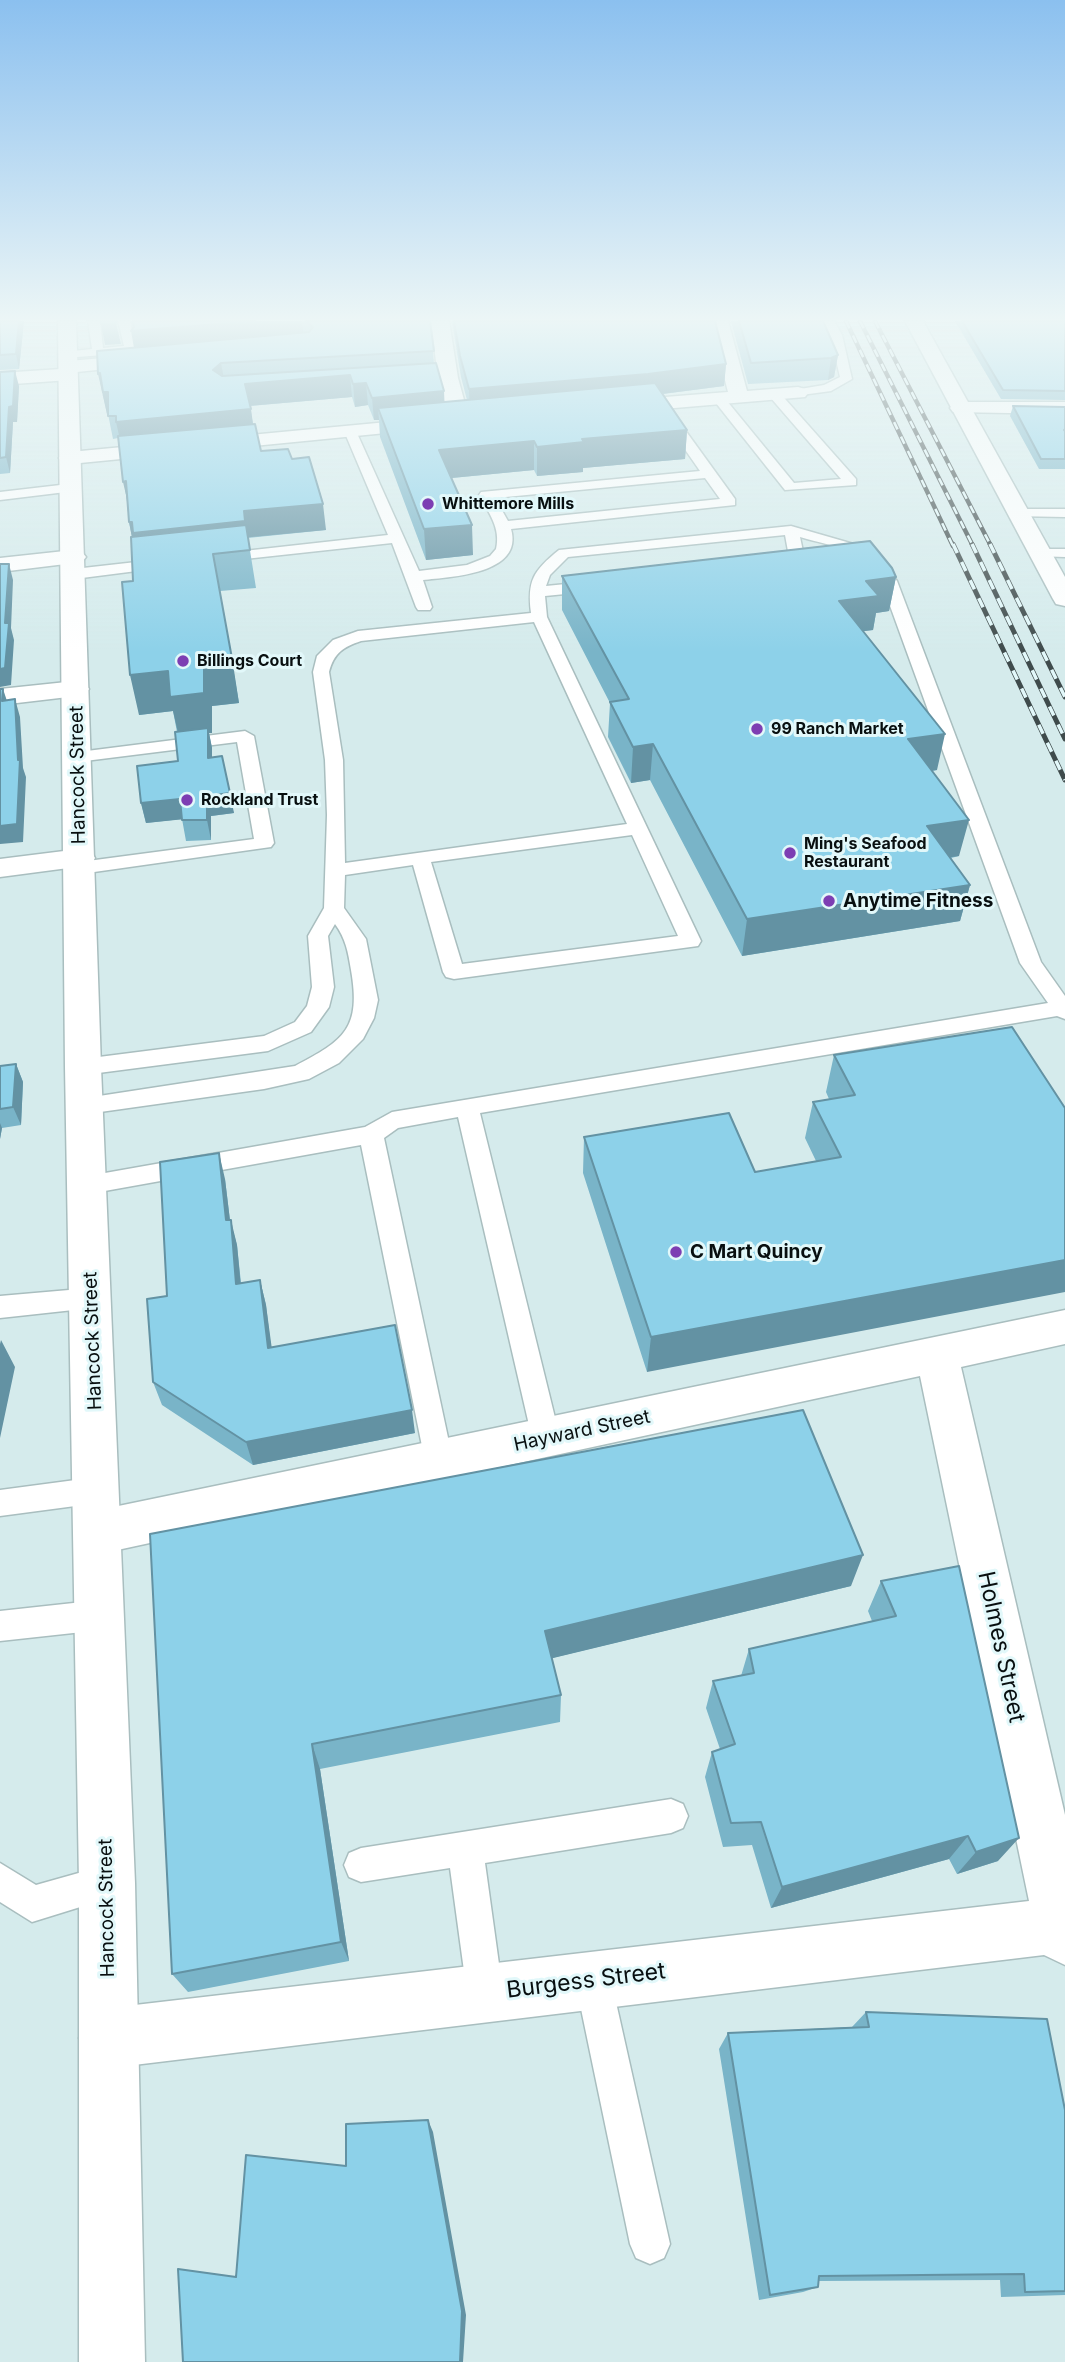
<!DOCTYPE html>
<style>
body{margin:0}
canvas{display:block;background:#d5ebec}
</style>
<canvas width="1065" height="2362"></canvas>
<script>
const c = document.querySelector('canvas').getContext('2d');
c.lineJoin = 'round';
function strokePath(path, color, width, dash) { c.strokeStyle = color; c.lineWidth = width; c.lineCap = dash ? 'butt' : 'round'; c.setLineDash(dash || []); c.stroke(path); }
function fill(path, color) { c.fillStyle = color; c.fill(path, 'evenodd'); }
function label(font, color, halo, rows, align = 'center') {
  c.font = font + ' Inter,sans-serif'; c.lineWidth = 6; c.setLineDash([]); c.textBaseline = 'middle'; c.strokeStyle = halo; c.fillStyle = color; for (const [text, x, y, turn = 0] of rows) {
    c.save(); c.translate(x, y); c.rotate((+turn || 0) * Math.PI / 180); c.textAlign = isNaN(turn) ? turn : align; if (halo) c.strokeText(text, 0, 0); c.fillText(text, 0, 0); c.restore();
  }
}
const lane = new Path2D(`
 M88,321H100L103,348L124,346L118,321H130L136,349L130,353L64,358V352L92,349Z
 M822,321H834L842,335L852,379L831,391L794,396V390L824,385L840,377L830,335Z
 M774,390L778,391L856,479V485L785,490L712,398L718,394L722,395L794,483L841,479L770,397L768,394Z
 M667,411L672,412L735,499V505L511,529C524,574 451,577 423,580L432,607L430,610H418L416,607L392,543L217,562L210,558L217,554L388,535L344,431L350,427L356,431L419,571L467,565L490,556L496,549C501,528 489,513 479,495L481,492L700,471L661,415ZM705,478L720,499L508,521L495,498Z
 M69,484L76,488L74,491L0,500V492Z
 M1018,509H1065V517L1013,516L1011,513Z
 M791,526L864,547L878,556L897,581L1041,962L1065,996V1019L1057,1016L480,1113L560,1438L556,1447L546,1450L536,1447L532,1438L458,1117L398,1128L384,1138L453,1461L449,1470L439,1474L429,1470L425,1461L361,1145L88,1194L79,1192L76,1185L79,1178L88,1176L365,1127L392,1112L1048,1003L1020,963L881,581C857,547 838,548 800,537L806,566L803,569L777,570L774,567L777,564L790,562L785,535L568,557L550,575L546,586L596,581L604,586L596,591L545,596L547,617L701,941L698,946L454,979L446,977L443,972L413,865L345,875L344,908L366,939L378,1000L374,1018L363,1039L339,1063L309,1079L264,1089L86,1114L78,1112L74,1106L78,1100L86,1098L295,1066C345,1040 361,1028 351,970C348,952 346,939 335,924L328,936L334,987L329,1007L311,1032L268,1051L83,1075L75,1073L72,1067L75,1061L83,1059L264,1036L295,1022L307,1006L312,987L308,936L324,908L327,815L325,760L313,672L317,656L333,640L358,631L531,613C527,581 533,571 559,550ZM534,622L627,824L345,863L343,760L329,672C334,653 343,647 361,641ZM632,835L678,936L462,964L431,862Z
 M1040,549H1065V557L1035,556L1033,553Z
 M163,559L171,564L168,567L74,579L66,574L74,569Z
 M245,731L254,736L274,843L271,847L80,874L73,872L70,868L73,864L80,862L254,839L237,742L77,762L68,757L71,753Z
 M92,1288L101,1291L105,1299L101,1307L0,1318V1296Z
 M98,1477L108,1481L113,1490L108,1499L98,1503L0,1516V1490Z
 M101,1600L112,1604L117,1615L112,1626L101,1630L0,1641V1611Z
 M671,1799L683,1804L688,1816L683,1828L671,1833L485,1863L503,1993L498,2006L485,2011L472,2006L467,1993L450,1868L361,1882L349,1877L344,1865L349,1853L361,1848Z
 M0,1863L36,1885L107,1865L119,1871L125,1883L119,1895L32,1922L0,1902Z
 M593,1962L606,1967L611,1980L670,2244L664,2258L650,2264L636,2258L630,2244L575,1980L580,1967Z`);
const street = new Path2D(`
 M431,321H449L458,378L470,422L467,426H453L450,422L438,378Z
 M710,321H728L747,391L798,387L805,389L808,393L805,397L615,413L608,411L605,407L608,403L615,401L728,392Z
 M148,354L157,360L155,364L77,372L76,378L69,380L0,385V373L61,369L62,363L69,361Z
 M960,402H1065V414L953,412L950,408L953,404Z
 M430,418L437,420L440,424L437,428L70,464L63,462L59,458L63,454L70,452Z
 M74,550L82,552L86,557L82,562L0,572V558Z
 M76,681L85,683L89,689L85,695L0,705V689Z
 M80,849L91,851L95,858L91,865L0,877V859Z
 M1065,1310V1344L961,1367L1065,1815V1965L1044,1955L109,2068L88,2059L79,2038L88,2017L109,2008L1029,1901L920,1376L99,1554L82,1547L76,1532L82,1517L99,1510Z`);
const secondary = new Path2D(`
 M905,321H923L1065,577V606L1056,604L1053,599Z`);
const primary = new Path2D(`
 M58,321H76L101,1067L135,1883L145,2362H79V1883L65,1067Z`);
strokePath(lane, '#a9bebf', 3);
strokePath(street, '#a9bebf', 3);
strokePath(secondary, '#a9bebf', 3);
strokePath(primary, '#a9bebf', 3);
fill(lane, '#fff');
fill(street, '#fff');
fill(secondary, '#fff');
fill(primary, '#fff');
const railFar1 = new Path2D(`
 M846,321L953,546
 M860,321L973,546
 M875,321L991,546`);
const rail = new Path2D(`
 M953,544L1065,780
 M972,544L1065,739
 M990,544L1065,697`);
strokePath(railFar1, '#3f4b4c', 4.5);
strokePath(rail, '#3f4b4c', 5);
strokePath(railFar1, '#e2f8fa', 2.5, [8]);
strokePath(rail, '#e2f8fa', 3.5, [10]);
fill(new Path2D(`
 M0,321H24L19,369L0,370Z
 M131,321H430L434,363L444,391V402L467,400L461,377L452,321H715L726,364L724,386L663,394L687,430L685,459L583,468V472L537,476L534,470L452,478L473,555L426,560L380,437L379,420H374L368,405L355,407L352,397L250,406L253,424L261,451L292,459L326,530L248,538L256,588L220,591L239,703L212,706V733H209L212,748V757L234,813L211,816V840L186,841L182,819L146,823L141,803L178,761L177,732L173,711L139,715L132,537L129,522L127,502L118,438L113,439L108,414H107L103,395L102,396L134,348L133,329Z
 M731,321H823L838,355L834,377L828,380L748,384Z
 M955,321H1065V400L1001,399Z
 M0,372L19,386L17,422H13L10,473L0,474Z
 M1013,406L1065,407V469H1039L1010,416Z
 M562,576L896,577L889,611L876,613L873,630L863,631L937,770L932,771L959,856L951,858L970,885L960,921L742,956L650,780L631,783L608,737L610,703L562,610Z
 M1012,1027L647,1372L583,1173L584,1137L755,1172L816,1161L805,1138L813,1102L829,1099L826,1092L834,1055Z
 M16,1064L23,1082L21,1125L2,1128L0,1139V1066Z
 M225,1179L230,1220L237,1245L241,1283L260,1280L266,1305L271,1348L415,1433L253,1465L162,1405L153,1382L167,1296Z
 M150,1534L851,1586L552,1658L561,1695L560,1722L320,1769L349,1961L188,1992L172,1974Z
 M881,1581L998,1861L957,1874L949,1859L771,1908L752,1845L723,1847L705,1777L712,1752L720,1749L706,1708L713,1681L741,1676L749,1649L872,1621L868,1611Z
 M866,2012L1065,2110V2295L1001,2297L1000,2280L818,2281V2287L803,2292L759,2300L719,2049L728,2033L852,2027Z`), '#79b4c8');
fill(new Path2D(`
 M19,321H24L19,369L16,354Z
 M255,321H302L304,338L135,353L131,331Z
 M116,323L121,344L105,345L101,324Z
 M838,355L834,377L828,380L831,358Z
 M221,363L225,384L213,370Z
 M726,364L724,386L646,396L470,411L469,389Z
 M15,371L19,386L17,422H13L10,473L6,457L9,407Z
 M100,373L108,392L113,414H107L98,374Z
 M350,375L352,397L248,406L245,384Z
 M366,383L368,405L355,407L353,384Z
 M444,391L445,414L378,408L379,420H374L372,398Z
 M251,409L254,432L121,444L116,422Z
 M687,430L685,459L583,468V472L537,476V447L582,439Z
 M534,441V470L441,479L439,450Z
 M126,481L129,508L123,482Z
 M323,504L326,530L134,548L129,522Z
 M472,525L473,555L426,560L424,529Z
 M9,564L13,580L11,628L14,640L11,685L0,687V669L5,623Z
 M896,577L889,611L876,613L873,630L833,635L839,601L866,581Z
 M233,664L239,703L212,706V733H209L212,748V778L179,737L173,711L139,715L130,675Z
 M3,689L9,707L2,701Z
 M15,699L20,717L23,768L26,777L23,842L0,844V826L18,760Z
 M945,734L937,770L900,775L908,739Z
 M653,744L650,780L631,783L633,747Z
 M230,793L234,813L211,816V840L207,820V796Z
 M180,799L185,819L146,823L141,803Z
 M969,820L959,856L918,862L927,826Z
 M970,885L960,921L742,956L747,919Z
 M16,1064L23,1082L21,1125L13,1107Z
 M0,1123L2,1128L0,1139Z
 M219,1153L225,1179L233,1246L226,1220Z
 M231,1220L237,1245L243,1309L236,1284Z
 M1065,1260V1292L647,1372L651,1337Z
 M260,1280L266,1305L275,1372L268,1348Z
 M1,1340L15,1367L0,1438V1344Z
 M412,1410L415,1433L253,1465L246,1442Z
 M863,1555L851,1586L545,1660V1631Z
 M312,1744L320,1769L349,1961L341,1942Z
 M968,1836L949,1859L771,1908L782,1887Z
 M1019,1838L998,1861L957,1874L976,1852Z
 M428,2120L433,2132L466,2315L463,2362H460Z`), '#6392a3');
const building = new Path2D(`
 M0,321H19L16,354L0,355Z
 M101,321H116V323L101,324Z
 M133,321H255L131,331L134,327Z
 M306,321H430L434,351L221,363L213,370L222,376L436,363L444,391L372,398L366,383L353,384L350,375L245,384L251,409L116,422V416H108V392H103L100,373L98,374L97,351L309,332L313,327Z
 M454,321H715L726,364L648,374L469,389L460,356Z
 M739,321H823L838,355L831,358L751,363Z
 M962,321H1065V391L1003,390Z
 M15,371L13,406L9,407L6,457L0,458V372Z
 M655,383L687,430L582,439L584,442L537,447L534,441L439,450L472,525L424,529L378,408Z
 M1013,406L1065,407V429L1064,430L1065,431V459H1041Z
 M255,424L261,451L288,449L292,459L309,457L323,504L244,511L245,521L133,533L132,522H129L126,481L123,482L118,436Z
 M246,525L250,550L213,554L233,664L204,667V693L170,697L168,671L130,675L122,582L133,581L131,537Z
 M870,541L892,568L896,577L866,581L879,596L839,601L945,734L908,739L969,820L927,826L970,885L747,919L653,744L633,747L610,702L629,699L562,576Z
 M0,564H9L5,623H9L5,668L0,669Z
 M0,689H3L2,701L15,699L18,760L20,759L17,824L0,826Z
 M208,728V758L222,756L230,793L207,796V820H182L180,799L141,803L137,766L178,761L175,732Z
 M1012,1027L1065,1108V1260L651,1337L584,1137L729,1113L755,1172L841,1157L813,1102L855,1095L834,1055Z
 M16,1064L13,1107L0,1109V1066Z
 M219,1153L226,1220H231L236,1284L260,1280L268,1348L395,1325L412,1410L246,1442L153,1382L147,1299L167,1296L160,1162Z
 M803,1410L863,1555L545,1631L561,1695L312,1744L341,1942L172,1974L150,1534Z
 M959,1566L1019,1838L976,1852L968,1836L782,1887L761,1822L731,1823L712,1752L735,1744L713,1681L754,1673L749,1649L896,1616L881,1581Z
 M866,2012L1047,2019L1065,2110V2291L1025,2292L1024,2274L819,2276L818,2287L770,2295L728,2033L869,2027Z
 M428,2120L462,2311L460,2362H183L178,2269L236,2277L246,2155L346,2166V2124Z`);
fill(building, '#8dd1e9');
strokePath(building, '#6392a3', 2);
const sky = c.createLinearGradient(0, 0, 0, 652);
sky.addColorStop(0, '#8bc0ef');
sky.addColorStop(0.49, '#ecf6f6');
sky.addColorStop(1, '#ecf6f600');
c.fillStyle = sky;
c.fillRect(0, 0, 1065, 652);
for (const [x, y, r, color] of [
 [428,504,7,"#7d3eb3"],
 [183,661,7,"#7d3eb3"],
 [757,729,7,"#7d3eb3"],
 [187,800,7,"#7d3eb3"],
 [790,853,7,"#7d3eb3"],
 [829,901,7,"#7d3eb3"],
 [676,1252,7,"#7d3eb3"]
]) { const dot = new Path2D(); dot.arc(x, y, r, 0, 2 * Math.PI); c.fillStyle = color; c.fill(dot); strokePath(dot, '#e2f8fa', 2.5); }
label('bold 16px', '#080f10', '#e2f8fa', [
 ["Whittemore Mills",442,504],
 ["Billings Court",197,661],
 ["99 Ranch Market",771,729],
 ["Rockland Trust",201,800],
 ["Ming's Seafood",804,844],
 ["Restaurant",804,862]
], 'left');
label('19px', '#080f10', '#e2f8fa', [
 ["Hancock Street",78,775,-91],
 ["Hancock Street",93,1341,-92],
 ["Hayward Street",582,1431,-12],
 ["Hancock Street",107,1908,-91]
]);
label('bold 19px', '#080f10', '#e2f8fa', [
 ["Anytime Fitness",843,901],
 ["C Mart Quincy",690,1252]
], 'left');
label('23px', '#080f10', '#e2f8fa', [
 ["Holmes Street",1001,1647,78],
 ["Burgess Street",586,1981,-7]
]);
</script>
